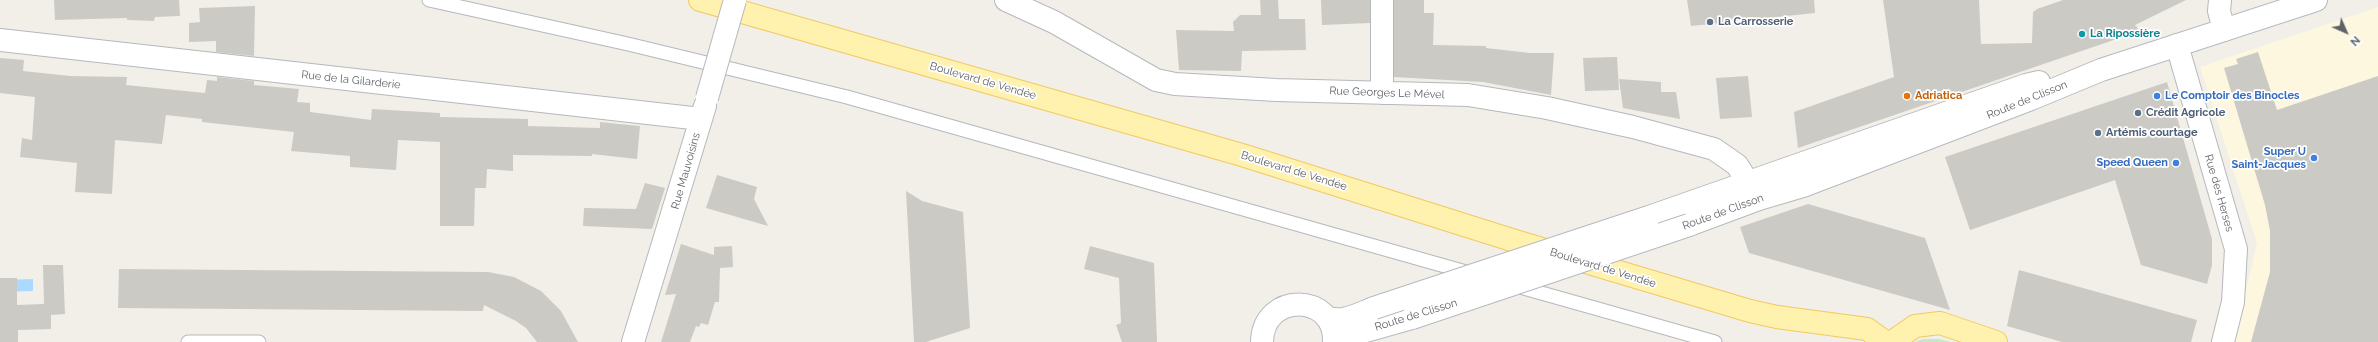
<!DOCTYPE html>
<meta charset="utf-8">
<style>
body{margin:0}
#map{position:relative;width:2378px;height:342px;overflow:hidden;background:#f1efe8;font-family:Raleway,sans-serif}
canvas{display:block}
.north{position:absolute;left:2326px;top:12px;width:40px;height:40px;-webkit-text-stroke:3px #fff;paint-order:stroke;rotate:135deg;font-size:11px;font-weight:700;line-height:16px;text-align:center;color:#5f6368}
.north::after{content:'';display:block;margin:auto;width:14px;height:18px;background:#5f6368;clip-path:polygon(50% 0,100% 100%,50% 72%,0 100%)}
</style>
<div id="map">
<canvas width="2378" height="342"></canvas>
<div class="north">N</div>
</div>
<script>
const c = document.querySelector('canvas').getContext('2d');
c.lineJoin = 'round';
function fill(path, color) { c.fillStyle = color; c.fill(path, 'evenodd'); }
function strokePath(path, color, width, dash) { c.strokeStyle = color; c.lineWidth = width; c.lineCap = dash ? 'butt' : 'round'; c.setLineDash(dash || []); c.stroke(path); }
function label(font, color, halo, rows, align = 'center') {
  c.font = font + ' Raleway,sans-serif'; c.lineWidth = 3.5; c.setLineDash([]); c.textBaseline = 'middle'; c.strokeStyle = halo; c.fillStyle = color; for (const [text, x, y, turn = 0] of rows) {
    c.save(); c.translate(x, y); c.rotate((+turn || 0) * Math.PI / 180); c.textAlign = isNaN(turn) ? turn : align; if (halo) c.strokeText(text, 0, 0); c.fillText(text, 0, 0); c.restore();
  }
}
fill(new Path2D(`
 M2378,7V342H2234L2257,243L2200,67Z`), '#fef7e0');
fill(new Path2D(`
 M1923,339H1939L1951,342H1915Z`), '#c5e8c5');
fill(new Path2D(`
 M33,279V291L0,292V280Z`), '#aadaff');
fill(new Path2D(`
 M54,0H179L180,16L155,17L154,21L127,20V18L55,20Z
 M1260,0H1278L1279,19H1305L1306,50L1242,51L1241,71L1179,70L1176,30L1234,31L1233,22L1240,15H1261Z
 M1321,0H1370V23L1322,25Z
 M1394,0H1424V13H1434L1433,45L1486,46V48L1530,53H1554L1551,95L1483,82L1394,77Z
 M1687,0H1814L1815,13L1691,26Z
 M1883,0H1979L1981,44L2032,43L2033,12L2037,9L2063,0H2186L2135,25L2140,31L1798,148L1794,112L1894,77Z
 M255,6L254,56L216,52V41L189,42V23L200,22L199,8Z
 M2258,52L2277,110L2378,76V342H2251L2270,272V231L2265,205L2224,68L2238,64L2236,59Z
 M1617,57L1619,90L1585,91L1583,58Z
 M0,58L24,60L23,71L70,76L127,77L126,85L205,93L207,80L217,81V77L254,81V85L299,89L297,102L310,103V112L371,120L372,109L440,113V117L528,119V126L600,128V122L629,125L640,126L637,159L592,154V156L513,155V171L487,169L486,188H475L474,226H440V142L398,140L396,170L350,167V156L291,151L294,132L202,122V119L166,115L162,144L115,140L112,194L75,192L77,163L20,157L22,138L32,140L35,97L0,93Z
 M1748,76L1752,117L1720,119L1716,78Z
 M1619,79L1661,82V92H1676L1680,119L1623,108Z
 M2167,82L2212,239V265L2207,284L2141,265L2115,180L1970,230L1945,157Z
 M717,175L757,187L754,199L768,226L706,208Z
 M645,183L665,188L652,229L583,226L584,208L636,209Z
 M906,191L922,201L963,212L970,328L926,342H914Z
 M1808,204L1925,238L1950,310L1749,253L1740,227Z
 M681,244L714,255V247L732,246L733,267L720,268L719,302H715L708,325L701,323L699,327L696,326L690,342H661L676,294L665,295Z
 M1090,246L1154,263L1157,342H1122L1116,325L1121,323L1119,278L1084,269Z
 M43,265H63L65,314L51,315V329L18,330V342H0V278H17V305L44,304Z
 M119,269L488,272L514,277L541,291L561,311L578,342H537L526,328L516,321L484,305L483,311L118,308Z
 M2019,270L2197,320L2191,342H2062L2007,326Z`), '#cccac5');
const service = new Path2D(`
 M429,0L628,44L847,97L1473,274
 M1513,285L1715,342
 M188,342H259`);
const minor = new Path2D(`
 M1006,0L1054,22L1156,80L1175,84L1276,90L1468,95L1547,108L1633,127L1714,149L1737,165L1758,198
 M1382,0V93
 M2220,0L2219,11L2224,30
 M0,40L701,119
 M2177,45L2236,249L2233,302L2223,342
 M633,342L705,106`);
const secondary = new Path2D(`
 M1649,217L2026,85L2039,82
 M1689,225L1759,199L1803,186L2031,99L2101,70L2316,0
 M1326,317C1342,324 1358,314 1374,308
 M1262,342C1263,291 1336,293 1334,342
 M1340,342L1355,334L1412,318`);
const primary = new Path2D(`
 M700,0L1242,155L1515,241L1750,311L1777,317L1867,329L1885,342
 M1892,342L1915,326L1940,323L1996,342`);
strokePath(service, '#b5b8bc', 15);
strokePath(minor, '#b5b8bc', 24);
strokePath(secondary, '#b6babf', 24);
strokePath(primary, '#f2c960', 24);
strokePath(service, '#fff', 13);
strokePath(minor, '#fff', 22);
strokePath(secondary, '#fff', 22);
strokePath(primary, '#fff2af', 22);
const minorBridge = new Path2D(`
 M707,98L735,0`);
const secondaryBridge = new Path2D(`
 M1374,308L1649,217
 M1412,318L1689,225`);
strokePath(minorBridge, '#b5b8bc', 24, []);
strokePath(secondaryBridge, '#b6babf', 24, []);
strokePath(minorBridge, '#fff', 22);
strokePath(secondaryBridge, '#fff', 22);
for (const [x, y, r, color] of [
 [1710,22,4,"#5c6f8a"],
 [2082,34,4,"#0f9aa8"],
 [1907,96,4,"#e8710a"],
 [2157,96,4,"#3f7fe0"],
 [2138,113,4,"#5c6f8a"],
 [2098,133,4,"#5c6f8a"],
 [2314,158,4,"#3f7fe0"],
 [2176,163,4,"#3f7fe0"]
]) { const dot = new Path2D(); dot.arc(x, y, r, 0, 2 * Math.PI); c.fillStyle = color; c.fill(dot); strokePath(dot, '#fff', 1.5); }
label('bold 11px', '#4e5e75', '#fff', [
 ["La Carrosserie",1718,22],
 ["Crédit Agricole",2146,113],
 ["Artémis courtage",2106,133]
], 'left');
label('bold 11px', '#0d838f', '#fff', [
 ["La Ripossière",2090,34]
], 'left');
label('11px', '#5f6368', '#fff', [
 ["Rue de la Gilarderie",351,80,6],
 ["Boulevard de Vendée",983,81,16],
 ["Rue Georges Le Mével",1387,93,2],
 ["Route de Clisson",2027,100,-22],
 ["Rue Mauvoisins",686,171,-74],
 ["Boulevard de Vendée",1294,171,17],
 ["Rue des Herses",2219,193,74],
 ["Route de Clisson",1723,212,-20],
 ["Boulevard de Vendée",1603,268,17],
 ["Route de Clisson",1416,315,-17]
]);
label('bold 11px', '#c56008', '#fff', [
 ["Adriatica",1915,96]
], 'left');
label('bold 11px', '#366cbe', '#fff', [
 ["Le Comptoir des Binocles",2165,96,"left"],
 ["Super U",2306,152],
 ["Saint-Jacques",2306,165],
 ["Speed Queen",2168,163]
], 'right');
</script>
